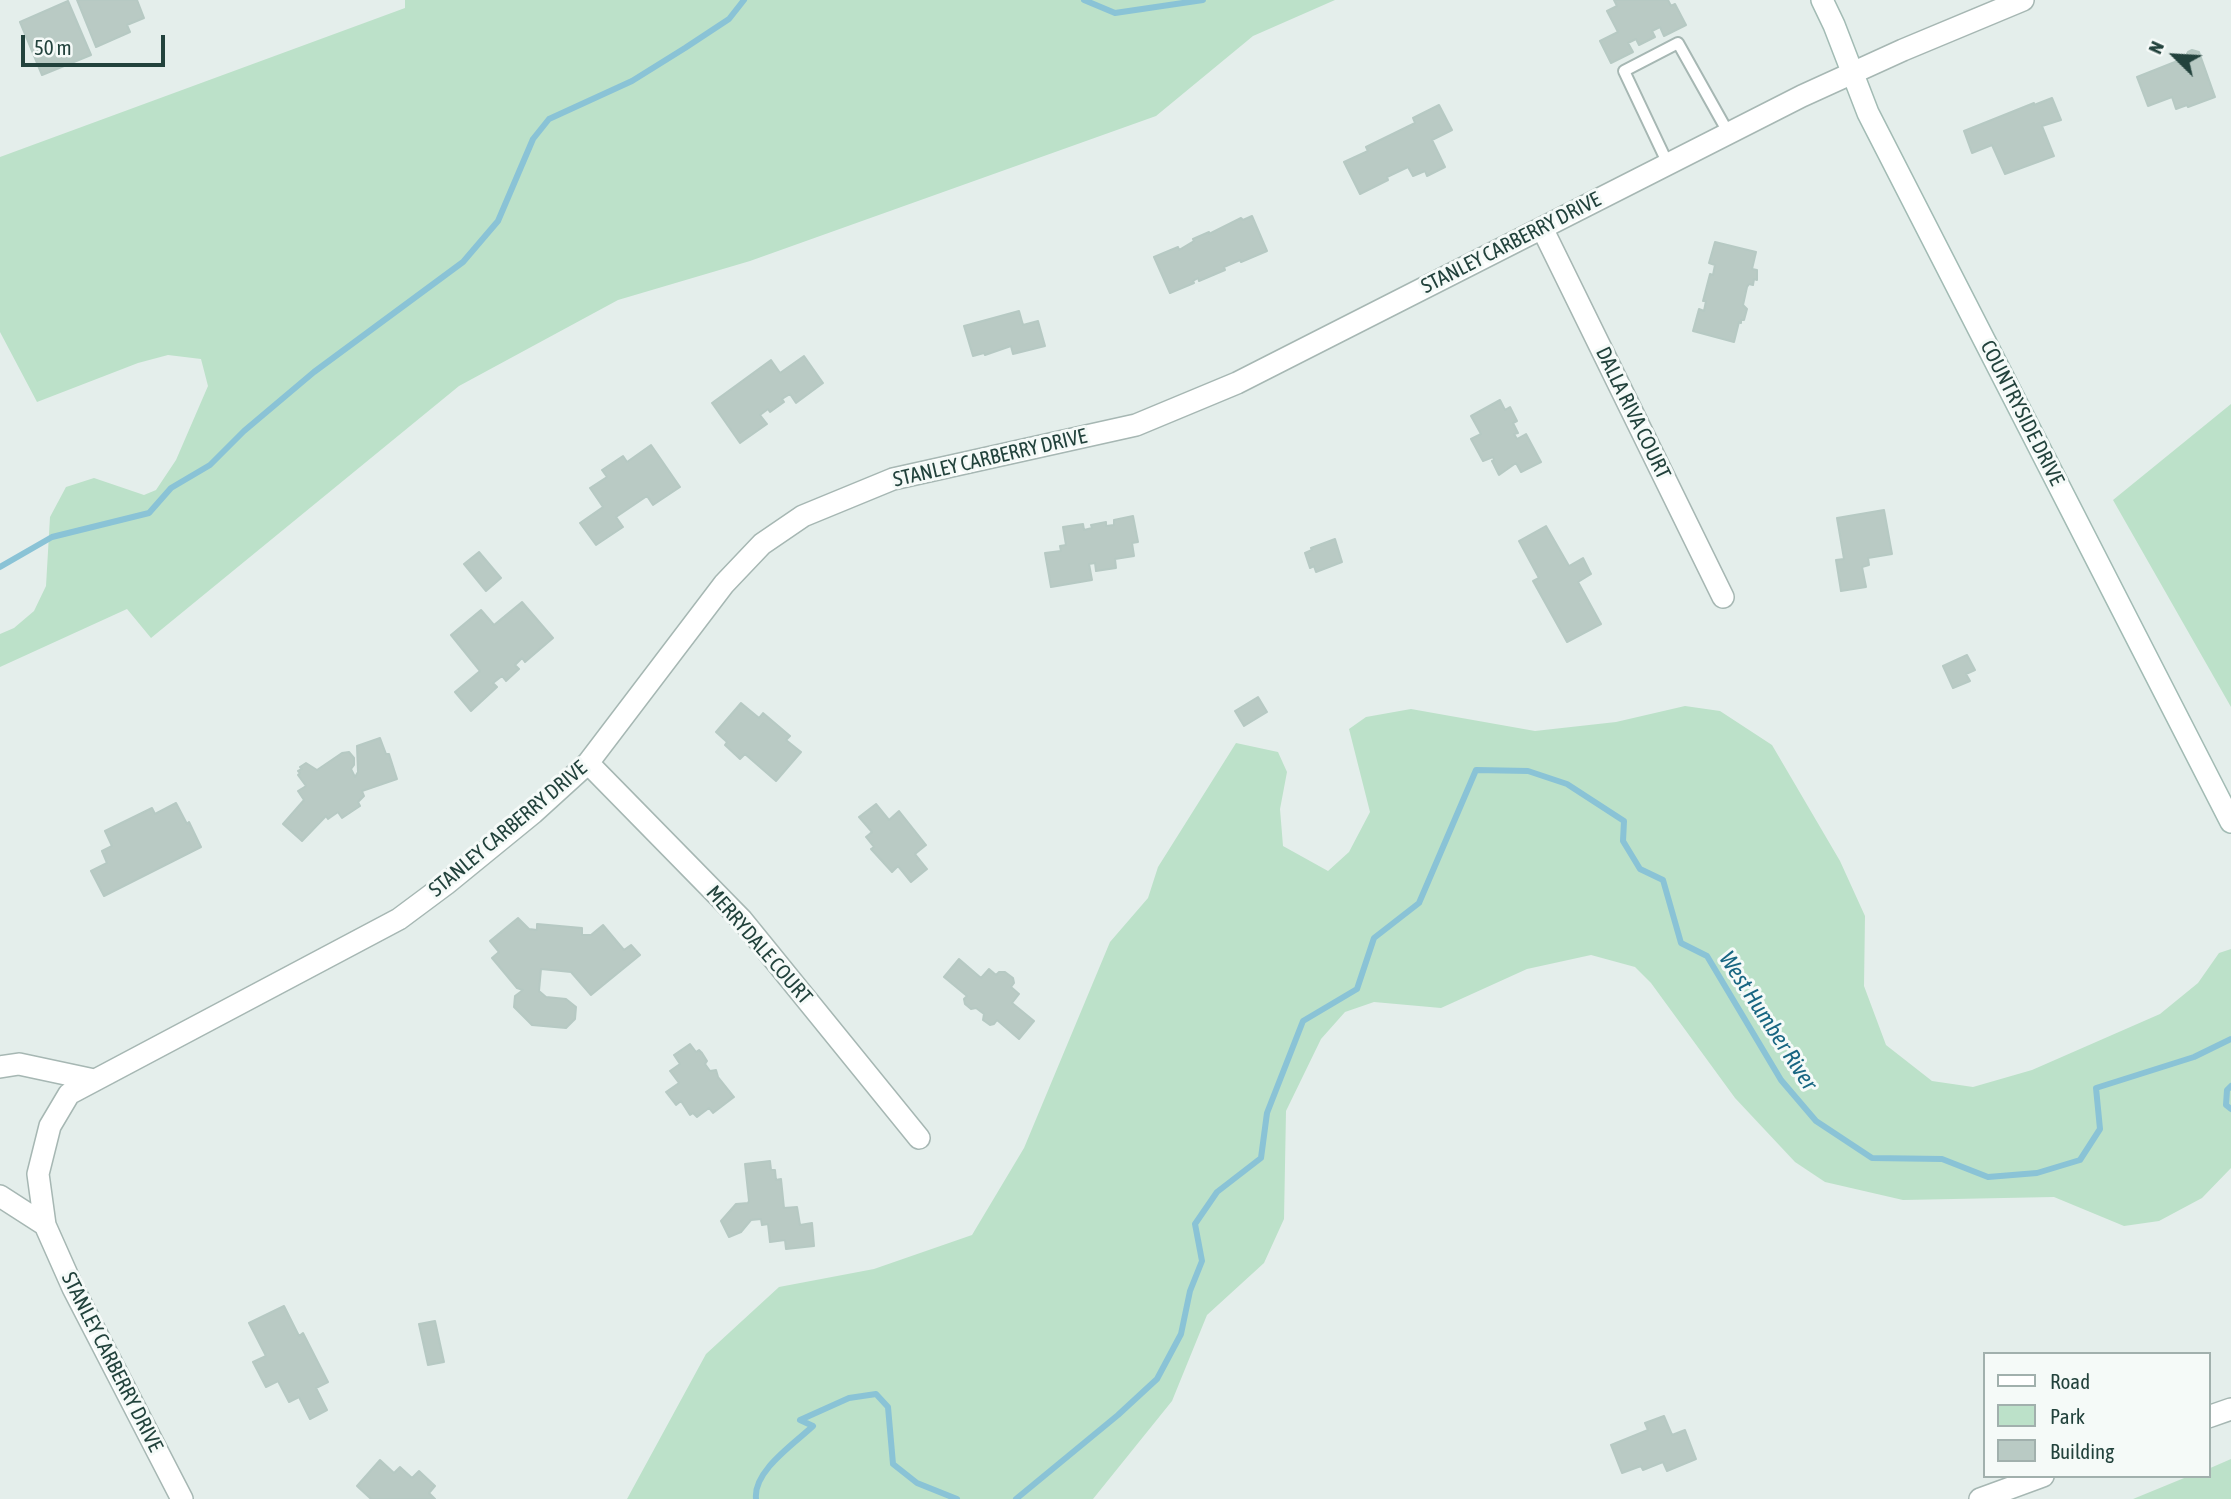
<!DOCTYPE html>
<style>
body{margin:0}
#map{position:relative;width:2231px;height:1499px;overflow:hidden;background:#e4eeeb;font-family:"Asap Condensed",sans-serif}
canvas{display:block}
.legend{position:absolute;left:1983px;top:1352px;width:228px;height:126px;box-sizing:border-box;background:#f5faf8;border:2px solid #a1b0ad;margin:0;padding:9px 12px;list-style:none;font-size:21px;color:#22423c}
.legend li{display:flex;align-items:center;gap:14px;height:35px}
.legend b{width:35px;border:2px solid #a1b0ad}
.north{position:absolute;left:2140px;top:21px;width:70px;height:70px;-webkit-text-stroke:5px #f5faf8;paint-order:stroke;rotate:294deg;font-size:19px;font-weight:700;line-height:28px;text-align:center;color:#22423c}
.north::after{content:'';display:block;margin:auto;width:24px;height:32px;background:#22423c;clip-path:polygon(50% 0,100% 100%,50% 72%,0 100%)}
.scale{position:absolute;left:21px;top:35px;width:144px;height:32px;box-sizing:border-box;border:4px solid #22423c;border-top:0;padding-left:9px;font-size:21px;line-height:24px;white-space:nowrap;color:#22423c;-webkit-text-stroke:5px #f5faf8;paint-order:stroke}
</style>
<div id="map">
<canvas width="2231" height="1499"></canvas>
<ul class="legend">
<li><b style="height:9px;background:#fff"></b>Road</li>
<li><b style="height:19px;background:#bce1c9"></b>Park</li>
<li><b style="height:19px;background:#b9cac4"></b>Building</li>
</ul>
<div class="north">N</div>
<div class="scale">50 m</div>
</div>
<script>
const c = document.querySelector('canvas').getContext('2d');
c.lineJoin = 'round';
function fill(path, color) { c.fillStyle = color; c.fill(path, 'evenodd'); }
function strokePath(path, color, width, dash) { c.strokeStyle = color; c.lineWidth = width; c.lineCap = dash ? 'butt' : 'round'; c.setLineDash(dash || []); c.stroke(path); }
function label(font, color, halo, rows, align = 'center') {
  c.font = font + ' "Asap Condensed",sans-serif'; c.lineWidth = 6; c.setLineDash([]); c.textBaseline = 'middle'; c.strokeStyle = halo; c.fillStyle = color; for (const [text, x, y, turn = 0] of rows) {
    c.save(); c.translate(x, y); c.rotate((+turn || 0) * Math.PI / 180); c.textAlign = isNaN(turn) ? turn : align; if (halo) c.strokeText(text, 0, 0); c.fillText(text, 0, 0); c.restore();
  }
}
fill(new Path2D(`
 M405,0H1335L1253,36L1156,116L750,261L618,300L459,386L151,638L127,609L0,667V634L14,628L34,611L46,586L50,517L66,487L94,478L144,495L156,490L176,460L208,386L201,359L168,355L138,363L37,402L0,332V157L405,8Z
 M2231,404V707L2113,500Z
 M1685,706L1720,711L1772,745L1840,861L1865,916L1864,986L1886,1045L1932,1081L1973,1087L2032,1070L2160,1014L2198,983L2219,953L2231,949V1168L2202,1198L2159,1221L2124,1226L2054,1197L1903,1200L1825,1182L1795,1162L1735,1098L1651,983L1635,967L1591,955L1527,969L1441,1008L1374,1002L1345,1012L1321,1039L1286,1111L1284,1219L1264,1263L1207,1315L1172,1401L1093,1499H627L706,1354L779,1287L874,1269L972,1235L1024,1148L1110,942L1148,898L1158,867L1236,743L1278,752L1287,772L1280,809L1283,846L1328,871L1349,852L1370,812L1349,729L1366,717L1411,709L1535,731L1616,722Z
 M2231,1459V1499H2133L2189,1476H2208V1469Z`), '#bce1c9');
strokePath(new Path2D(`
 M1084,0L1115,13L1203,0
 M0,567L52,537L149,513L171,488L210,465L244,431L314,372L463,262L498,221L533,139L549,119L632,81L685,48L729,19L744,0
 M2231,1086L2227,1090L2226,1105L2231,1109
 M756,1499C753,1471 794,1444 813,1426L800,1420L849,1398L876,1394L888,1407L893,1464L917,1483L957,1499
 M1016,1499L1118,1415L1157,1379L1181,1334L1190,1291L1202,1261L1195,1224L1217,1192L1261,1158L1267,1113L1303,1021L1357,989L1374,938L1419,903L1476,770L1528,771L1567,784L1624,821L1623,841L1640,869L1663,880L1681,943L1707,956L1781,1080L1816,1121L1872,1158L1942,1159L1988,1177L2037,1173L2080,1160L2100,1129L2096,1088L2194,1057L2231,1039`), '#8ac3d6', 6);
const building = new Path2D(`
 M77,0H137L144,18L127,25L130,32L96,47Z
 M1614,0H1668L1671,6L1675,4L1686,25L1664,36L1660,27L1652,31L1655,37L1639,45L1636,39L1628,43L1633,52L1611,63L1600,41L1618,32L1607,11L1617,6Z
 M68,1L91,55L42,75L20,22Z
 M2192,50L2199,52L2215,97L2188,107L2187,105L2176,109L2172,97L2148,106L2137,77L2185,58L2188,52Z
 M2052,98L2061,120L2042,126L2054,156L2005,174L1992,145L1972,153L1964,131L2034,103V105Z
 M1439,105L1452,130L1432,140L1445,167L1427,176L1425,171L1413,176L1408,167L1387,177L1388,180L1360,194L1344,162L1368,151L1366,147L1415,123L1413,118Z
 M1252,216L1267,251L1241,262L1240,260L1224,267L1225,270L1199,281L1198,278L1193,281L1194,283L1170,293L1154,257L1178,247L1179,250L1194,241L1193,239L1209,232V234L1241,218L1243,220Z
 M1715,242L1756,252L1752,269L1757,270V280L1754,279L1753,285L1749,284L1747,287L1743,305L1747,309L1744,320H1741V323L1739,322L1734,342L1693,331L1699,309L1704,311L1706,301H1703L1710,274L1713,275L1715,265L1709,263Z
 M1019,311L1023,325L1038,321L1045,346L1013,354L1011,346L985,355L984,353L973,356L964,326Z
 M804,356L823,383L796,403L790,394L782,399L784,402L770,412L768,409L760,415L767,424L740,443L712,403L771,360L780,373Z
 M1500,400L1505,410L1510,407L1517,421L1513,423L1518,433L1514,434L1517,439L1526,434L1541,462L1521,472L1516,463L1499,475L1492,461L1494,460L1493,457L1483,461L1471,439L1481,434L1471,416Z
 M651,445L680,487L653,505L647,496L616,517L623,527L596,545L580,523L603,507L590,488L607,477L602,470L623,456L627,462Z
 M1884,510L1892,554L1868,558L1869,565L1862,567L1866,587L1841,591L1836,560L1844,559L1837,518Z
 M1133,516L1138,542L1132,543L1134,556L1115,559L1116,568L1096,571L1095,563L1089,564L1092,580L1051,587L1045,553L1061,551L1060,546L1066,545L1063,527L1083,524L1084,530L1092,528L1091,525L1106,522V526L1114,525V520Z
 M1546,526L1569,566L1583,558L1591,574L1578,582L1601,624L1567,642L1533,581L1539,578L1519,541Z
 M1335,539L1342,562L1316,572L1314,566L1310,568L1305,553L1312,550L1311,548Z
 M479,552L501,578L486,591L464,564Z
 M522,602L553,638L525,662L522,658L515,665L519,669L506,681L502,676L493,683L497,687L471,711L455,692L480,671L451,635L481,610L494,625Z
 M1967,655L1975,670L1966,674L1970,681L1953,688L1943,666Z
 M1258,697L1267,712L1244,726L1235,711Z
 M741,703L759,718L763,713L790,736L786,740L801,752L776,781L745,754L740,759L725,745L727,742L716,732Z
 M380,738L386,754H389L397,779L362,791L364,796L358,802L360,806L342,818L338,812L328,819L326,816L302,841L283,824L304,800L298,791L306,786L298,775L300,773L298,771L302,769L300,767L306,763L317,770L342,753L349,752L354,758V765L351,769L355,777L358,772L357,746Z
 M176,803L187,824L189,822L201,847L104,896L91,871L107,863L102,851L112,846L105,831L152,808L155,814Z
 M876,804L889,820L899,811L926,845L915,854L927,869L911,882L898,866L892,872L871,849L874,847L866,837L872,832L859,817Z
 M518,918L529,929L537,930V924L582,928V935H591L603,925L624,950L631,945L640,955L591,995L571,972L541,969L539,991L546,997L566,999L576,1007L575,1019L566,1028L532,1025L514,1007L515,996L523,990L517,988L492,958L499,952L490,941Z
 M959,959L981,978L989,969L996,975L999,972H1005L1013,978L1014,983L1011,987L1019,994L1012,1003L1034,1021L1019,1039L997,1020L994,1024L990,1025L983,1020L984,1014L976,1008L971,1009L965,1004L964,999L967,996L944,977Z
 M690,1044L696,1052L699,1050L702,1053L707,1061L705,1064L710,1071L716,1070L718,1077L734,1097L713,1113L709,1108L697,1117L693,1113L690,1115L681,1101L676,1105L666,1092L679,1083L670,1071L680,1064L674,1055Z
 M770,1161L771,1170H775L776,1180L781,1179L784,1208L797,1207L800,1225L812,1223L814,1246L786,1249L785,1240L770,1242L768,1224L762,1225L761,1219L751,1220L741,1232L729,1237L721,1221L736,1204L748,1203L749,1201L745,1164Z
 M284,1306L299,1336L303,1333L328,1382L316,1388L327,1410L310,1419L299,1397L289,1402L278,1381L266,1387L253,1362L266,1356L249,1323Z
 M435,1321L444,1362L428,1365L419,1324Z
 M1664,1416L1672,1435L1685,1430L1696,1459L1667,1471L1663,1462L1643,1470L1641,1466L1622,1473L1611,1445L1648,1430L1645,1423Z
 M380,1460L394,1473L400,1467L412,1478L419,1471L435,1486L429,1493L435,1499H371L357,1486Z`);
fill(building, '#b9cac4');
strokePath(building, '#b6c9c3', 2);
const service = new Path2D(`
 M1668,164L1624,71L1678,43L1729,134`);
const minor = new Path2D(`
 M1542,228L1723,597
 M588,763L742,920L919,1138
 M0,1067L19,1064L94,1080
 M0,1196L45,1225
 M182,1499L73,1288L45,1225L38,1174L50,1126L69,1094L399,919L446,884L533,813L588,763L724,584L762,544L803,516L893,479L1136,425L1237,383L1802,96L1903,50L2023,0`);
const tertiary = new Path2D(`
 M2208,1417L2231,1409
 M1980,1499L2043,1476`);
const secondary = new Path2D(`
 M1822,0L1834,25L1868,113L2231,822`);
strokePath(service, '#a6b7b3', 14);
strokePath(minor, '#a6b7b3', 24);
strokePath(tertiary, '#a6b7b3', 24);
strokePath(secondary, '#a2bbb4', 24);
strokePath(service, '#fff', 10);
strokePath(minor, '#fff', 21);
strokePath(tertiary, '#fff', 21);
strokePath(secondary, '#fff', 21);
label('21px', '#22423c', '#f5faf8', [
 ["STANLEY CARBERRY DRIVE",1511,243,-27],
 ["DALLA RIVA COURT",1633,413,64],
 ["COUNTRYSIDE DRIVE",2022,413,63],
 ["STANLEY CARBERRY DRIVE",990,458,-13],
 ["STANLEY CARBERRY DRIVE",508,829,-40],
 ["MERRYDALE COURT",759,945,49],
 ["STANLEY CARBERRY DRIVE",112,1362,63]
]);
label('italic 23px', '#186682', '#f5faf8', [
 ["West Humber River",1768,1021,57]
]);
</script>
